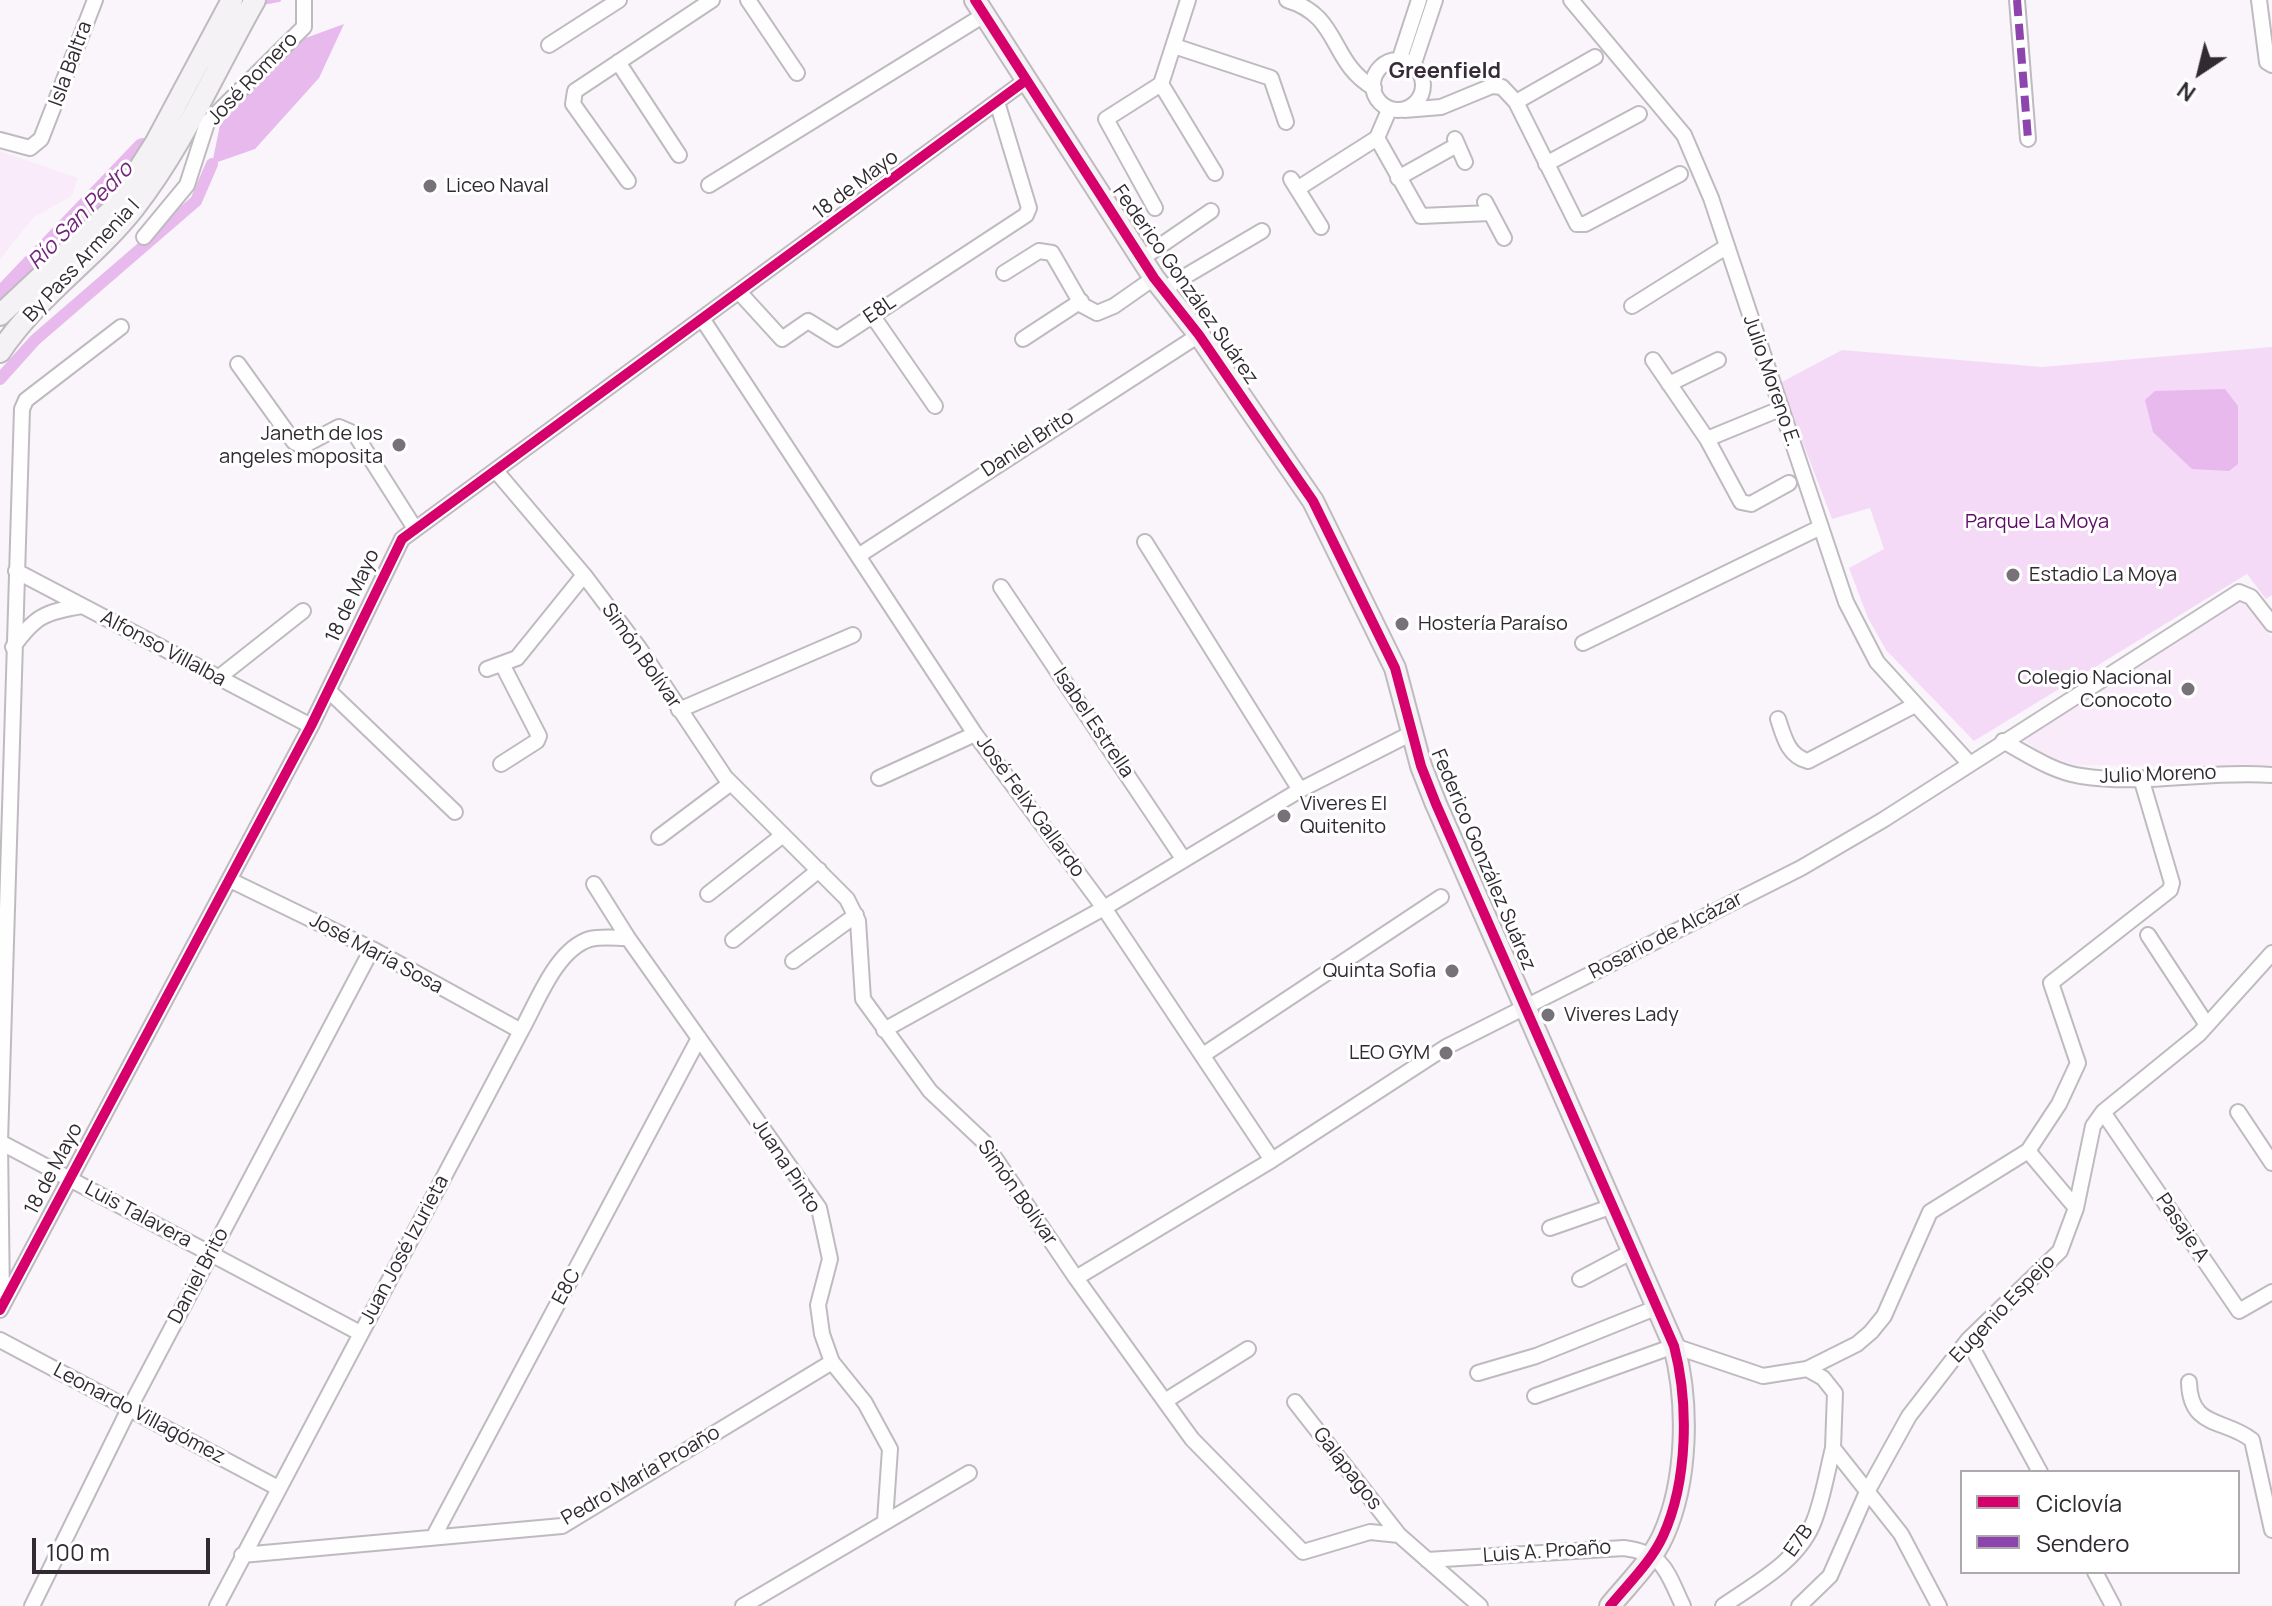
<!DOCTYPE html>
<meta charset="utf-8">
<style>
body{margin:0}
#map{position:relative;width:2272px;height:1606px;overflow:hidden;background:#faf5fb;font-family:Manrope,sans-serif}
canvas{display:block}
.legend{position:absolute;left:1960px;top:1470px;width:280px;height:104px;box-sizing:border-box;background:#fff;border:2px solid #adaaad;margin:0;padding:10px 14px;list-style:none;font-size:24px;color:#312b31}
.legend li{display:flex;align-items:center;gap:16px;height:40px}
.legend b{width:40px;border:2px solid #adaaad}
.north{position:absolute;left:2160px;top:32px;width:80px;height:80px;-webkit-text-stroke:6px #fff;paint-order:stroke;rotate:215deg;font-size:22px;font-weight:700;line-height:32px;text-align:center;color:#312b31}
.north::after{content:'';display:block;margin:auto;width:28px;height:36px;background:#312b31;clip-path:polygon(50% 0,100% 100%,50% 72%,0 100%)}
.scale{position:absolute;left:32px;top:1538px;width:178px;height:36px;box-sizing:border-box;border:4px solid #312b31;border-top:0;padding-left:10px;font-size:24px;line-height:28px;white-space:nowrap;color:#312b31;-webkit-text-stroke:6px #fff;paint-order:stroke}
</style>
<div id="map">
<canvas width="2272" height="1606"></canvas>
<ul class="legend">
<li><b style="height:10px;background:#d6006c"></b>Ciclovía</li>
<li><b style="height:10px;background:#8e44ad"></b>Sendero</li>
</ul>
<div class="north">N</div>
<div class="scale">100 m</div>
</div>
<script>
const c = document.querySelector('canvas').getContext('2d');
c.lineJoin = 'round';
function fill(path, color) { c.fillStyle = color; c.fill(path, 'evenodd'); }
function strokePath(path, color, width, dash) { c.strokeStyle = color; c.lineWidth = width; c.lineCap = dash ? 'butt' : 'round'; c.setLineDash(dash || []); c.stroke(path); }
function label(font, color, halo, rows, align = 'center') {
  c.font = font + ' Manrope,sans-serif'; c.lineWidth = 6; c.setLineDash([]); c.textBaseline = 'middle'; c.strokeStyle = halo; c.fillStyle = color; for (const [text, x, y, turn = 0] of rows) {
    c.save(); c.translate(x, y); c.rotate((+turn || 0) * Math.PI / 180); c.textAlign = isNaN(turn) ? turn : align; if (halo) c.strokeText(text, 0, 0); c.fillText(text, 0, 0); c.restore();
  }
}
fill(new Path2D(`
 M0,151L78,178L72,196L34,217L0,259Z
 M2241,600L2272,638V768L2076,765L2044,755L2024,740Z`), '#f9ebfa');
fill(new Path2D(`
 M2272,347V595L2266,599L2247,574L1974,741L1886,650L1868,618L1849,568L1884,549L1870,508L1832,519L1780,383L1842,350L2042,367Z`), '#f5daf8');
fill(new Path2D(`
 M344,24L319,78L255,149L212,164L220,125L292,43Z
 M2225,389L2238,406V464L2229,471L2192,469L2153,432L2145,400L2155,391Z`), '#e8b9ed');
strokePath(new Path2D(`
 M262,3L279,0`), '#e8b9ed', 4);
strokePath(new Path2D(`
 M0,379L35,340L196,201L212,164`), '#e8b9ed', 12);
strokePath(new Path2D(`
 M0,299L143,149`), '#e8b9ed', 22);
const street = new Path2D(`
 M748,0L797,73
 M1287,0C1341,16 1329,62 1374,88
 M1571,0L1684,135L1711,198L1846,602L1877,662L1969,763
 M2017,0L2028,139
 M2259,0L2267,62L2272,65
 M549,45L619,0
 M1174,46L1271,78L1286,122
 M1400,58L1419,0
 M1373 85a25 25 0 1 1 50 0a25 25 0 1 1-50 0Z
 M618,62L679,155
 M1414,63L1435,0
 M1161,84L1215,173
 M1516,102L1595,57
 M1404,110L1441,107L1492,86L1502,87L1516,102L1577,224H1585L1680,174
 M1377,138L1421,216L1490,213
 M1455,139L1465,162
 M0,140L30,148L41,139L95,0
 M1546,164L1639,114
 M1398,178L1457,145
 M1291,179L1321,227
 M628,181L573,104L575,91L712,0
 M709,185L984,15
 M1297,189L1377,138L1389,110
 M1485,202L1504,238
 M1155,208L1106,119L1161,84L1188,0
 M144,237L187,185L207,123L304,27V0
 M1141,259L1211,211
 M1004,273L1039,251L1052,253L1082,305L1097,313L1114,306L1154,278
 M1162,290L1262,231
 M740,293L782,339L808,321L837,339L1026,215L1029,208L997,102
 M1632,306L1726,247
 M872,315L935,406
 M703,320L975,734L1104,908L1272,1160
 M1023,339L1081,301
 M1653,360L1707,439L1741,502L1751,504L1789,483
 M238,364L294,442L303,446L339,427L355,434L414,527
 M1669,384L1718,360
 M1707,439L1780,409
 M496,471L584,575L639,648L725,777L847,899L858,921L863,999L930,1091L984,1142L1076,1278L1192,1439L1303,1552L1370,1532L1399,1535L1480,1606
 M1145,542L1300,790
 M858,556L1199,335
 M16,571L311,726
 M1001,587L1184,860
 M1583,643L1821,527
 M13,647C35,616 45,612 82,606
 M487,669L517,658L584,575
 M218,678L303,611
 M329,691L455,812
 M679,710L853,635
 M1778,719C1784,737 1788,756 1808,761L1915,705
 M2003,741C2027,754 2053,772 2081,776C2144,786 2209,770 2272,775
 M501,764L537,741L539,736L502,664
 M879,778L975,734
 M659,837L731,783
 M230,880L372,949L521,1031
 M594,884L628,938L819,1208L830,1259L818,1305L822,1334L832,1362L865,1403L890,1449L885,1521
 M708,894L783,835
 M2148,935L2207,1025
 M733,940L819,870
 M793,961L856,915
 M884,1030L1104,908L1300,790L1412,733
 M1203,1055L1441,897
 M2103,1112L2239,1311L2272,1292
 M2238,1112L2272,1163
 M0,1142L360,1333
 M2028,1151L2076,1208
 M1550,1228L1613,1206
 M1076,1278L1272,1160L1446,1047L1801,868L1883,820L2239,592L2251,597L2272,624
 M1580,1279L1633,1251
 M2,1301L0,1142L22,409L26,400L121,327
 M0,1310L311,726L402,539L1025,81
 M0,1340L278,1488
 M1968,1340L2040,1472
 M1807,1369L1857,1344L1871,1332L1884,1316L1930,1212L2028,1151L2059,1104L2078,1063L2051,983L2170,890L2172,883L2141,778
 M1478,1373L1536,1356L1658,1307
 M2189,1382C2190,1429 2224,1418 2252,1440L2272,1530
 M1535,1396L1674,1346L1763,1376L1807,1369L1823,1378L1835,1393L1833,1448L1901,1534L1939,1606
 M1165,1401L1248,1349
 M1295,1402L1399,1535
 M434,1536L699,1038
 M242,1555L562,1526L832,1362
 M1427,1560L1624,1548C1665,1553 1667,1573 1683,1606
 M2095,1572L2113,1606
 M32,1606L129,1409L372,949
 M217,1606L521,1031C537,1003 556,949 590,939C601,936 616,938 628,938
 M743,1606L969,1473
 M1723,1606C1756,1583 1799,1561 1814,1521C1823,1498 1827,1472 1833,1448
 M1799,1606L1830,1576L1867,1492L1909,1416L1968,1340L2060,1251L2076,1208L2093,1126L2103,1112L2199,1034L2272,953`);
const secondary = new Path2D(`
 M975,0L1154,278L1199,335L1313,501L1395,668L1421,766L1436,804L1674,1346C1689,1403 1688,1481 1663,1536C1651,1562 1628,1584 1610,1606
 M0,315L114,208L156,142L232,0
 M0,352C36,297 94,259 134,208C184,144 215,70 255,0`);
strokePath(street, '#bfbac0', 18);
strokePath(secondary, '#bfbac0', 24);
strokePath(street, '#fefefe', 14);
strokePath(secondary, '#f5f2f5', 20);
strokePath(new Path2D(`
 M2017,0L2028,139`), '#8e44ad', 8, [16, 8]);
strokePath(new Path2D(`
 M975,0L1154,278L1199,335L1313,501L1395,668L1421,766L1436,804L1674,1346C1689,1403 1688,1481 1663,1536C1651,1562 1628,1584 1610,1606
 M0,1310L311,726L402,539L1025,81`), '#d6006c', 10);
for (const [x, y, r, color] of [
 [430,186,8,"#777278"],
 [399,445,8,"#777278"],
 [2013,575,8,"#777278"],
 [1402,624,8,"#777278"],
 [2188,689,8,"#777278"],
 [1284,816,8,"#777278"],
 [1452,971,8,"#777278"],
 [1548,1015,8,"#777278"],
 [1446,1053,8,"#777278"]
]) { const dot = new Path2D(); dot.arc(x, y, r, 0, 2 * Math.PI); c.fillStyle = color; c.fill(dot); strokePath(dot, '#fff', 3); }
label('20px', '#312b31', '#fff', [
 ["Isla Baltra",71,64,-70],
 ["José Romero",253,79,-46],
 ["18 de Mayo",856,185,-37],
 ["By Pass Armenia I",82,261,-47],
 ["Federico González Suárez",1185,285,55],
 ["E8L",880,310,-34],
 ["Julio Moreno E.",1771,381,71],
 ["Daniel Brito",1028,444,-33],
 ["18 de Mayo",353,596,-65],
 ["Alfonso Villalba",163,649,28],
 ["Simón Bolívar",641,656,55],
 ["Isabel Estrella",1093,723,56],
 ["Julio Moreno",2158,775,-2],
 ["José Felix Gallardo",1030,807,54],
 ["Federico González Suárez",1483,860,67],
 ["Rosario de Alcázar",1666,936,-27],
 ["José María Sosa",376,954,28],
 ["Juana Pinto",786,1166,57],
 ["18 de Mayo",54,1169,-62],
 ["Simón Bolívar",1017,1193,55],
 ["Luis Talavera",138,1215,28],
 ["Pasaje A",2182,1228,56],
 ["Juan José Izurieta",405,1250,-62],
 ["Daniel Brito",199,1276,-62],
 ["E8C",567,1287,-62],
 ["Eugenio Espejo",2003,1309,-46],
 ["Leonardo Villagómez",139,1414,28],
 ["Galapagos",1347,1469,52],
 ["Pedro María Proaño",641,1476,-30],
 ["E7B",1799,1541,-54],
 ["Luis A. Proaño",1547,1552,-4]
]);
label('20px', '#312b31', '#fff', [
 ["Liceo Naval",446,186],
 ["Janeth de los",383,434,"right"],
 ["angeles moposita",383,457,"right"],
 ["Estadio La Moya",2029,575],
 ["Hostería Paraíso",1418,624],
 ["Colegio Nacional",2172,678,"right"],
 ["Conocoto",2172,701,"right"],
 ["Viveres El",1300,804],
 ["Quitenito",1300,827],
 ["Quinta Sofia",1436,971,"right"],
 ["Viveres Lady",1564,1015],
 ["LEO GYM",1430,1053,"right"]
], 'left');
label('20px', '#5d0b66', '#fff', [
 ["Parque La Moya",2037,522]
]);
label('bold 22px', '#372b38', '#fff', [
 ["Greenfield",1445,72]
]);
label('italic 22px', '#72257b', '#fff', [
 ["Río San Pedro",81,216,-46]
]);
</script>
